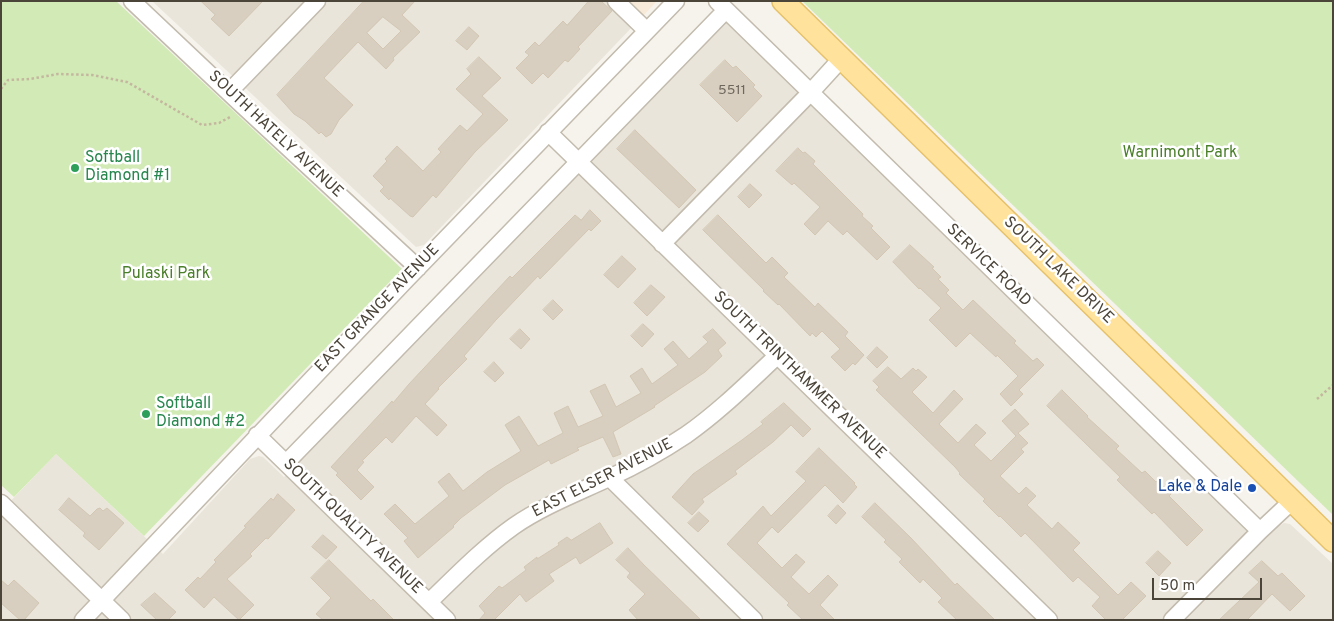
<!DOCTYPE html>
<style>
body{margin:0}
#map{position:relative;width:1334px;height:621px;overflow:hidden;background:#f6f3ec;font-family:Overpass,sans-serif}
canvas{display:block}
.frame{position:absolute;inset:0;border:2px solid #4b4439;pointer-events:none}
.scale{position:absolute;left:1152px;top:578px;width:110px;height:22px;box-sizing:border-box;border:2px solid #4b4439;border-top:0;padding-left:6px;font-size:15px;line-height:18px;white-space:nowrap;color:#4b4439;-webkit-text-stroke:4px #fff;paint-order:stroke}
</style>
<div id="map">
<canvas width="1334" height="621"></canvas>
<div class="frame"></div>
<div class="scale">50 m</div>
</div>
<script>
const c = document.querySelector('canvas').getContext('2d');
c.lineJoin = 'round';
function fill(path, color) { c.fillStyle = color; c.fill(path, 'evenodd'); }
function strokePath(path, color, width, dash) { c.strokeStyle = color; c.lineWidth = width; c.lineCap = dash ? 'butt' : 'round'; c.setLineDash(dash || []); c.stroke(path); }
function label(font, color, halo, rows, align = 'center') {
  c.font = font + ' Overpass,sans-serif'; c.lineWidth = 5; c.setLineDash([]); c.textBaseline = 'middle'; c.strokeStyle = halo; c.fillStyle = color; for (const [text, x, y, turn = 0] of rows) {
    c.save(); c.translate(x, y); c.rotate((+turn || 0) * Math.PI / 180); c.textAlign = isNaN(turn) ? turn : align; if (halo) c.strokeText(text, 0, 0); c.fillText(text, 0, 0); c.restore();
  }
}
fill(new Path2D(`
 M152,1H611L635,24L424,245L416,247Z
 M724,21L931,220L1139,423L1272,530L1284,523L1290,524L1333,564V620H1V511L56,454L163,554L250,459L259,456L263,457L284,477L679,63Z`), '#eae5da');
fill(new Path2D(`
 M624,1H657L641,18Z`), '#f7ead8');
fill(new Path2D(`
 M1,1H116L402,269L144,536L56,454L14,497L1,485Z
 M802,1H1333V515Z`), '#d2eab5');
const building = new Path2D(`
 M201,1H263L229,36L211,19L215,15Z
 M364,1H415L402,15L420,32L393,58L394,60L386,69L358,42L324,78L353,105L339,120L331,134L326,137L321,132L319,134L305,121L294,114L277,95ZM383,17L401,31L383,49L367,33Z
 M589,1H601L612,11L578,47L580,49L568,62L565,60L548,78L543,73L532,84L516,68L529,55L525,52L535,42L539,46L563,21L567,25Z
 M469,27L479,36L467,50L456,41Z
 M479,57L501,78L482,96L508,120L475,152L436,198L433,195L413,217L410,216L390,198L389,200L380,191L384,187L373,176L387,161L385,159L397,146L423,171L441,152L438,149L460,125L467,131L483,114L456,89L471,74L467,69Z
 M725,60L733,68L736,66L755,85L753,87L762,96L737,122L700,85Z
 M635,130L696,190L679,208L617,149Z
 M798,148L803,153L805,152L815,161L813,164L863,214L862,216L873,226L871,228L890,247L877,260L847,231L843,235L828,221L815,235L804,224L820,207L794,183L792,185L776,171Z
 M750,184L762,195L749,208L738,197Z
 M590,210L601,221L591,231L589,229L540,279L538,276L496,320L464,356L467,359L438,388L439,389L425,404L447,425L437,436L416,416L392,443L386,437L362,461L364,462L357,470L374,487L361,500L336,475L338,473L331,467L392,401L393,403L409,384L510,276L512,278L575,215L581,220Z
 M718,215L766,263L772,257L788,273L784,277L815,307L818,303L848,332L845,336L864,355L855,365L853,363L845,371L831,357L840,349L822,331L816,337L812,333L810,336L779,304L778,305L763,291L764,290L703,230Z
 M910,245L934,267L932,268L941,277L938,279L949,290L946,293L963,310L973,300L1016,341L1014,343L1033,361L1037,358L1044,365L1019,390L1023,394L1011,406L1000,394L1018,376L997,355L996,357L970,333L956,347L929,320L941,308L920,288L919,289L893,262Z
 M622,256L636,269L618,288L604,275Z
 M651,285L665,297L647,316L634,303Z
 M553,300L563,310L553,320L543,310Z
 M643,324L654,334L642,347L631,336Z
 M520,329L530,339L521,349L510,339Z
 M713,329L726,343L718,350L722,356L705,372L654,406L655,407L613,432L621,454L613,457L603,437L577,448L579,450L551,464L549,460L505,485L461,518L453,526L454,527L418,558L404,541L408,538L384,514L395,504L415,524L449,496L438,482L449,473L463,491L487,472L521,451L505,425L519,416L538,446L563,433L554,413L568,406L578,427L603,416L590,391L605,384L616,407L641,393L630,376L642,368L652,384L678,365L664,349L673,341L689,359L708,342L703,337Z
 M877,347L888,357L877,368L867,358Z
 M494,362L504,373L495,382L484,372Z
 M888,367L901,379L913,368L916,371L918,369L927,377L912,392L933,413L954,390L963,399L939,424L958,443L976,424L986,433L974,445L991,461L1016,436L1002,421L1015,409L1029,424L1018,433L1028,443L1021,449L1024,452L1000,476L1019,494L1026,487L1036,496L1027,505L1052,529L1058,522L1080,543L1073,550L1118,595L1131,582L1146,596L1122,620H1106L1092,606L1100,597L1078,577L1073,582L1025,533L1021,537L1000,516L999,517L983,501L985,499L959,474L960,473L955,467L876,390L879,387L873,381Z
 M1062,390L1088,416L1087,417L1119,446L1116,449L1142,473L1145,471L1156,482L1157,481L1171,494L1169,496L1203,530L1187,546L1154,512L1152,514L1117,480L1120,477L1047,406Z
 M784,403L811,429L803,437L791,425L773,442L735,471L737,474L702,499L704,502L692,515L672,497L693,474L742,440L763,424L761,422Z
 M819,448L855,483L854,484L857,487L843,503L825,485L778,533L772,527L757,543L782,568L796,554L805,562L791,577L809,594L828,575L838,585L820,605L835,620H803L787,605L789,603L727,544L763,506L771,516L806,481L796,472Z
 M278,494L295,510L268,539L266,538L250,554L252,556L227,579L254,605L239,620L214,597L204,608L185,590L198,577L200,579L216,562L214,560L217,557L246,527L244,526L271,498L273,500Z
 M69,498L90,516L97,509L100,508L103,511L107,508L124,523L99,550L83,536L85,533L59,510Z
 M875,503L911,538L955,585L957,583L995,620H957L938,602L942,598L923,579L920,583L899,562L902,559L884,542L886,540L862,517Z
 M838,505L846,513L836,524L828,516Z
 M699,512L709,521L698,532L688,523Z
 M600,523L613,543L580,564L576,557L549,574L554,581L526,602L520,594L494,620H479L485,613L479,606L499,586L502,588L526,570L524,567L537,557V559L559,545L558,543L567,537L571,540Z
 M323,535L337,547L326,559L312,547Z
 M628,548L644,565L701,620H638L629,610L645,594L627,577L630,573L616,560Z
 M1158,551L1171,563L1159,576L1146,563Z
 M329,560L371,601L373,599L394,620H323L316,614L331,598L311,578Z
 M1262,561L1278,576L1282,573L1305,596L1290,611L1272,594L1247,620H1219L1259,582L1249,573Z
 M1,580L8,586L14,580L39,603L24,620H20L1,603Z
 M155,593L176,612L168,620H157L141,605Z`);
fill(building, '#d8cfc1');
strokePath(building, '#d3c7b4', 1);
const minor = new Path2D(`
 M132,1L241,104L418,268
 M616,1L647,31
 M717,1L1260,531
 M229,92L317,1
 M548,132L1049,620
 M662,244L810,93L841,59
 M257,435L447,620
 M286,463L726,10
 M610,478L754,620
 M1,503L122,620
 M429,602C456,576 483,548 514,526C543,506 577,493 609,478C635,466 662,451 686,435C719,412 748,383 778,355
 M83,620L405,281L676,1
 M1172,620L1260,531L1292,501`);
const major = new Path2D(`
 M783,1L1333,541`);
strokePath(minor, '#c2bbae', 19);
strokePath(major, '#e6c16a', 24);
strokePath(new Path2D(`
 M1,89L8,80L30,79L58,74L92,75L127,82L202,125L219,123L230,117
 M1317,399L1333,385`), '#c4b79f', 2.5, [2.5, 2.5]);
strokePath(minor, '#fff', 16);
strokePath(major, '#ffe39c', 21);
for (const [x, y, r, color] of [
 [75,168,5,"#2e9e5b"],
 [146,414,5,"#2e9e5b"],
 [1252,488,5,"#1a4fb4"]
]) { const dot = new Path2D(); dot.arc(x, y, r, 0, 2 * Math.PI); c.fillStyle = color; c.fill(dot); strokePath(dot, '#fff', 2); }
label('14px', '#6e675b', null, [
 ["5511",732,91]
]);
label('16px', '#4b4439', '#fff', [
 ["SOUTH HATELY AVENUE",275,135,43],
 ["SERVICE ROAD",988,266,44],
 ["SOUTH LAKE DRIVE",1058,271,44],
 ["EAST GRANGE AVENUE",378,309,-46],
 ["SOUTH TRINTHAMMER AVENUE",799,376,44],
 ["EAST ELSER AVENUE",603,479,-27],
 ["SOUTH QUALITY AVENUE",352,527,44]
]);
label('16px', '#4a7f2a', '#fff', [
 ["Warnimont Park",1180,154],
 ["Pulaski Park",166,275]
]);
label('16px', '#27864d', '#fff', [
 ["Softball",85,159],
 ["Diamond #1",85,177],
 ["Softball",156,405],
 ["Diamond #2",156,423]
], 'left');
label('16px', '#164399', '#fff', [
 ["Lake & Dale",1242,488]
], 'right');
</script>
